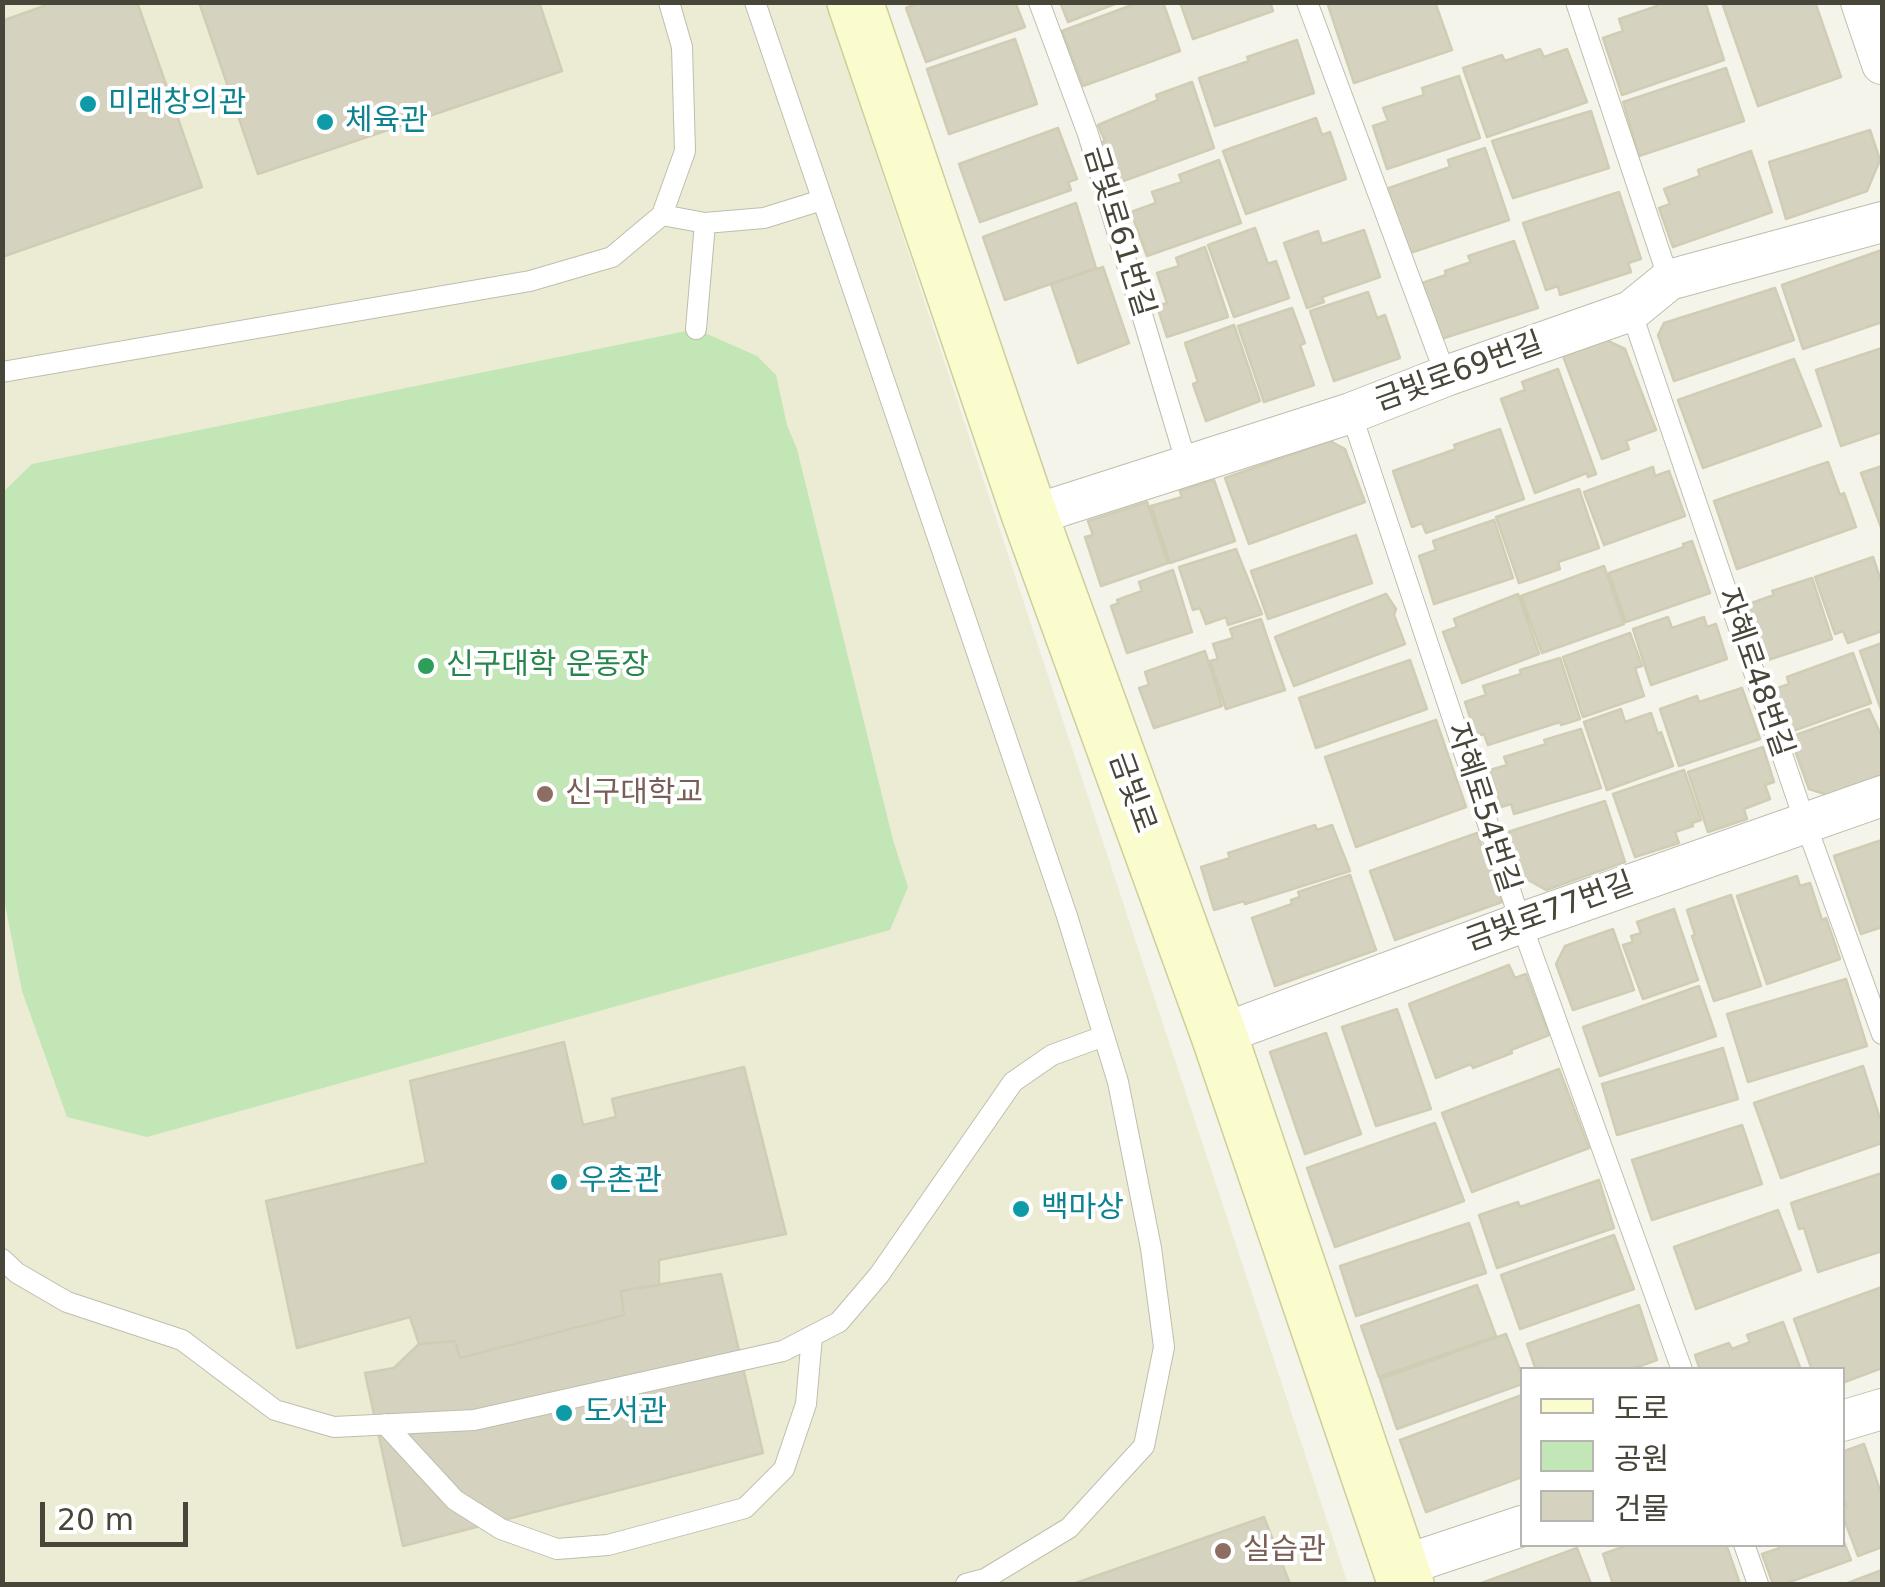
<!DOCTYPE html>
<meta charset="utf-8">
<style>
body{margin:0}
#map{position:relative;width:1885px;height:1587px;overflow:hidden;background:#f4f4ea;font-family:"DejaVu Sans","Noto Sans KR",sans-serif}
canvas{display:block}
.frame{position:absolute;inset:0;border:5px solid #484639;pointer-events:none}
.legend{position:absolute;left:1520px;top:1367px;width:325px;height:180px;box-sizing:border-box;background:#fff;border:2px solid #b6b5b0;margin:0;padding:12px 18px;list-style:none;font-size:30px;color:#484639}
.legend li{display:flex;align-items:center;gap:20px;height:50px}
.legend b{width:50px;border:2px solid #b6b5b0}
.scale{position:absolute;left:40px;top:1502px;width:148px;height:45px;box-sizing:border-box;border:5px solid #484639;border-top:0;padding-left:12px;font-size:30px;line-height:35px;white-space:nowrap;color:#484639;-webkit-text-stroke:8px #fff;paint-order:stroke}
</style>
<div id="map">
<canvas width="1885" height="1587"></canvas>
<div class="frame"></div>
<ul class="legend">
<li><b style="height:12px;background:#fafccd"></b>도로</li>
<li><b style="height:28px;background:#c3e6b6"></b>공원</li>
<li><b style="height:28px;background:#d5d3c0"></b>건물</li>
</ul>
<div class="scale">20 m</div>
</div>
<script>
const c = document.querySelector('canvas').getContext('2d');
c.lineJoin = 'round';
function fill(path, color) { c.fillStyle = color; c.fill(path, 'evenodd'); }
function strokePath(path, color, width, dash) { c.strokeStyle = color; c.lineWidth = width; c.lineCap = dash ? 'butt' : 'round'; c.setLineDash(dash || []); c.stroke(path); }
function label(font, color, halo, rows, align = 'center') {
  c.font = font + ' "DejaVu Sans","Noto Sans KR",sans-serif'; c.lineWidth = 8; c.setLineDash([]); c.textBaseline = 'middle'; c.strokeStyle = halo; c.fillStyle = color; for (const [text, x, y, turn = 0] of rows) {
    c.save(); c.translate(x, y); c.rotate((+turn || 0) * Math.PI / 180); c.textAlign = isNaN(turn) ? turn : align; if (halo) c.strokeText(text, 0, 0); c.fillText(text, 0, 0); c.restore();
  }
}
fill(new Path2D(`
 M3,3H826L1348,1584H3Z`), '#ececd5');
fill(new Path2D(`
 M696,329L757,356L776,375L787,425L797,449L893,840L908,887L890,930L147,1137L67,1117L22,991L3,894L2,493L32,464Z`), '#c3e6b6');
const building = new Path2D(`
 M43,2H137L202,187L2,257V21L44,6Z
 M199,2H539L562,71L258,174Z
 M921,2H1015L1025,27L926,62L906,8Z
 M1060,2H1120L1068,22Z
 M1140,2H1163L1180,51L1083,86L1062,31Z
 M1180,2H1270L1273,11L1193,39Z
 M1327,2H1435L1452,50L1354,83Z
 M1656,2H1705L1724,60L1622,95L1603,38L1623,31L1619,19L1657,6Z
 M1722,2H1815L1841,77L1758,106Z
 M1015,39L1037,104L949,134L927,69Z
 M1297,40L1314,93L1215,126L1199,78L1249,61L1247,57Z
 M1540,49L1544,57L1567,49L1587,102L1487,137L1463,68L1502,55L1505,61Z
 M1726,68L1744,121L1639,156L1623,102Z
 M1459,76L1480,138L1387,169L1373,126L1388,121L1383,108L1424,95L1422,88Z
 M1192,82L1214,148L1115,184L1100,143L1105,141L1098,125L1158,100L1156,95Z
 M1591,111L1609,168L1513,198L1492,141Z
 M1316,118L1322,135L1330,132L1346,179L1246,214L1223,151Z
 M1058,128L1077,179L1068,182L1071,190L980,222L959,164Z
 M1870,130L1880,160L1867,191L1786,219L1769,162Z
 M1485,148L1509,220L1407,254L1386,189L1450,167L1448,160Z
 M1751,151L1772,212L1673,247L1659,208L1670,204L1664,189L1700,176L1698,170Z
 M1219,160L1241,223L1147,256L1131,212L1156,203L1152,192L1182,182L1179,175Z
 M1619,192L1641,259L1628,263L1631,272L1560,295L1558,286L1546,290L1523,223Z
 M1076,203L1096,268L1005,300L983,237Z
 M1255,228L1268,264L1276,261L1289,298L1234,317L1208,245Z
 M1364,230L1380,277L1322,297L1324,302L1307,308L1284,243L1318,231L1322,244Z
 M1514,241L1538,308L1441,339L1422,283L1446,275L1445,271L1471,262L1468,256Z
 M1205,247L1228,317L1167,337L1157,306L1167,303L1157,273L1179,266L1176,258Z
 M1882,250V322L1803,349L1782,285Z
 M1103,267L1129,343L1078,363L1051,284Z
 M1775,288L1794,340L1674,381L1658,335L1664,323Z
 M1368,292L1377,318L1385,315L1400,358L1334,381L1310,311Z
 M1292,308L1305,343L1300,345L1314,385L1264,402L1238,326Z
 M1234,325L1260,401L1206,421L1193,384L1198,382L1185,343Z
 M1606,340L1625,349L1656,430L1626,441L1629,449L1602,459L1563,356Z
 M1882,348V432L1841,446L1816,370Z
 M1794,359L1821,426L1703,468L1678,400Z
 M1558,369L1596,474L1588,477L1587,473L1535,493L1501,399L1525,390L1522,382Z
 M1500,429L1524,499L1426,533L1422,523L1412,527L1393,471L1456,449L1454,445Z
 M1330,441L1345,449L1365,502L1249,544L1225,478Z
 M1828,462L1840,495L1844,493L1856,527L1737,569L1714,501Z
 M1882,466V530L1861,473Z
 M1653,467L1655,476L1669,471L1685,516L1604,545L1584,492Z
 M1214,480L1235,541L1170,563L1151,506L1182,497L1180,491Z
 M1579,489L1599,548L1558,562L1560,569L1519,583L1496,517Z
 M1147,502L1168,563L1101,586L1085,537L1093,535L1088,521Z
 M1494,520L1513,578L1434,604L1419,556L1436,550L1433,541Z
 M1356,535L1372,583L1268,619L1251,571Z
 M1692,541L1710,593L1626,622L1609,573L1684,547L1683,544Z
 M1236,549L1262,614L1228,625L1226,617L1206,624L1200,608L1193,610L1179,567Z
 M1873,557L1882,584V631L1848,643L1843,631L1835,634L1815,577Z
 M1604,566L1624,624L1542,653L1521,596Z
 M1173,570L1192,632L1127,653L1111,606L1119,603L1117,600L1142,591L1139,582Z
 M1812,578L1832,639L1765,661L1746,605L1774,595L1772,591Z
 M1386,594L1396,609L1394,615L1405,644L1294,686L1275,637Z
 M1518,594L1539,654L1462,683L1443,632L1457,627L1454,619Z
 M1668,617L1672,628L1704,617L1707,627L1716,624L1727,659L1651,685L1633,629Z
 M1261,619L1285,690L1226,709L1210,661L1218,659L1213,644L1233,638L1230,629Z
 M1630,633L1642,666L1635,668L1644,696L1583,717L1563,657Z
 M1882,643V712L1860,651Z
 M1205,651L1222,706L1154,728L1139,688L1149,685L1145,672Z
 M1853,653L1871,703L1790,732L1775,689L1789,684L1787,677Z
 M1560,658L1580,719L1561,725L1560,722L1488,745L1484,734L1476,736L1465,702L1486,695L1483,686L1521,674L1520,670Z
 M1410,660L1427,709L1316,748L1299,698Z
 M1742,688L1760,739L1679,766L1660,709L1697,696L1699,702Z
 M1621,709L1625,722L1651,713L1658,734L1661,732L1673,766L1607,790L1584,722Z
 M1869,709L1882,737V775L1828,795L1809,789L1790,737Z
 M1436,720L1466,807L1356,847L1325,757Z
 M1581,729L1601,788L1514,814L1511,804L1501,807L1490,770L1507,765L1504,757L1546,744L1544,740Z
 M1763,747L1774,782L1765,785L1770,799L1744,809L1747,819L1708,832L1688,772Z
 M1684,770L1701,820L1692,823L1693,826L1675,832L1679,843L1635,857L1613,794Z
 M1605,801L1625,862L1546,890L1523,877L1508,832Z
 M1315,825L1317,830L1332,825L1350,871L1245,904L1244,901L1214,910L1201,867L1230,858L1228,853Z
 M1477,833L1502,902L1395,940L1370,871Z
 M1882,840V927L1861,934L1834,856Z
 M1350,875L1376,950L1275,986L1252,918L1292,904L1291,900L1300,897L1298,892Z
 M1797,876L1800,886L1810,883L1822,920L1826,918L1840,959L1767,984L1737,896Z
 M1731,895L1761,986L1714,1001L1692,936L1695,935L1687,910Z
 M1674,909L1698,980L1643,999L1623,945L1633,942L1631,936L1641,933L1637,922Z
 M1613,929L1634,990L1573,1010L1556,964L1565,946Z
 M1509,965L1515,978L1526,974L1549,1035L1511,1050L1512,1053L1473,1068L1471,1064L1436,1078L1409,1004Z
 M1846,979L1867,1046L1748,1082L1727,1014Z
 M1699,986L1716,1036L1600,1076L1583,1027Z
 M1397,1009L1431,1109L1376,1126L1342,1027Z
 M1326,1033L1361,1134L1305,1154L1270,1052Z
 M564,1042L583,1125L616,1117L612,1099L744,1067L786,1234L659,1260V1285L621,1291L624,1315L460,1358L455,1341L419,1344L410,1317L297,1348L266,1201L426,1163L410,1081Z
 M1723,1048L1738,1099L1617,1135L1602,1084Z
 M1863,1066L1882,1125V1143L1781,1178L1754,1103Z
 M1559,1069L1589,1148L1472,1192L1442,1113Z
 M1435,1123L1464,1201L1335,1247L1307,1168Z
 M1742,1125L1762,1184L1652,1220L1632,1160Z
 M1882,1173V1251L1818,1272L1804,1228L1799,1229L1791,1203Z
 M1599,1180L1614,1228L1497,1268L1479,1215L1518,1202L1520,1207Z
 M1778,1210L1801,1270L1696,1309L1674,1247Z
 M1469,1223L1486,1273L1356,1316L1340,1266Z
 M1614,1235L1634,1289L1520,1329L1501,1275Z
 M721,1274L763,1453L403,1546L365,1373L394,1368L419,1344L455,1341L460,1358L624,1315L621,1291Z
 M1477,1285L1496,1336L1379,1377L1361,1326Z
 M1882,1287V1368L1842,1383V1370H1812L1794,1319Z
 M1639,1305L1657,1360L1629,1370H1536L1527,1344Z
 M1783,1322L1801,1370H1700L1695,1355L1729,1343L1732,1349L1750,1342L1747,1335Z
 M1506,1334L1522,1375V1384L1397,1429L1380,1379Z
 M1522,1395V1477L1426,1512L1400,1440Z
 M1864,1444L1882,1496V1547L1858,1556L1842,1514V1511L1847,1508L1842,1495V1452Z
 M1264,1517L1290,1584H1073Z
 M1842,1537L1851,1560L1784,1584H1773L1762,1554L1780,1548L1778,1544H1842Z
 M1631,1544H1726L1740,1584H1613L1603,1554Z
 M1577,1548L1591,1584H1479Z
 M1882,1570V1584H1845Z`);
fill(building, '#d5d3c0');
strokePath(building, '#d0cdb4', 2.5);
const lane = new Path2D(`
 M755,2L1067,916L1118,1082L1151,1248L1164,1347L1144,1446L1069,1528L985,1579L966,1584
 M1039,2L1088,134L1187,465
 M1307,2L1446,376
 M1576,2L1669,280
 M662,215L705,223L764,218L822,200
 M1631,311L1805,822L1882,1034
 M696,329L705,223
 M2,372L530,281L612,257L662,215L685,151L682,47L669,2
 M1351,413L1521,923L1682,1370
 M2,1259L17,1273L67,1302L182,1340L275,1410L334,1427L474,1420L783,1351L839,1322L879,1275L1013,1082L1052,1055L1104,1036
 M385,1424L455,1500L501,1529L557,1549L608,1545L745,1508L784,1469L806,1404L812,1336
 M1744,1544L1758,1584`);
const street = new Path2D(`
 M1861,2L1882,64
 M1030,516L1351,413L1446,376L1631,311L1669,280L1882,222
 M1219,1035L1521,923L1882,796
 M1842,1421L1882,1409
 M1399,1567L1522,1526`);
const secondary = new Path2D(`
 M855,2L1030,516L1219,1035L1406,1584`);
strokePath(lane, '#bfbead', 22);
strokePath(street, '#bfbead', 42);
strokePath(secondary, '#cece9a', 58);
strokePath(lane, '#fff', 20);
strokePath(street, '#fff', 40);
strokePath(secondary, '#fafccd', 55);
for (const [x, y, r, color] of [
 [88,104,10,"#0f9aa8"],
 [325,122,10,"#0f9aa8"],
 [426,666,10,"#2e9e5b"],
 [545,794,10,"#8d6e63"],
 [559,1182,10,"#0f9aa8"],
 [1021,1209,10,"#0f9aa8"],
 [564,1413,10,"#0f9aa8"],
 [1223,1551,10,"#8d6e63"]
]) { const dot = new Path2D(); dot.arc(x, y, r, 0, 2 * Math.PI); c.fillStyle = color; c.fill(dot); strokePath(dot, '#fff', 4); }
label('30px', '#0d838f', '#fff', [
 ["미래창의관",108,104],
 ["체육관",345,122],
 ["우촌관",579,1182],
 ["백마상",1041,1209],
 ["도서관",584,1413]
], 'left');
label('30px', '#484639', '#fff', [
 ["금빛로61번길",1118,232,73],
 ["금빛로69번길",1459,373,-20],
 ["자혜로48번길",1754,673,71],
 ["금빛로",1131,793,70],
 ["자혜로54번길",1482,808,72],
 ["금빛로77번길",1550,913,-20]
]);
label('30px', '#27864d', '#fff', [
 ["신구대학 운동장",446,666]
], 'left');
label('30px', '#785e54', '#fff', [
 ["신구대학교",565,794],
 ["실습관",1243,1551]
], 'left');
</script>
